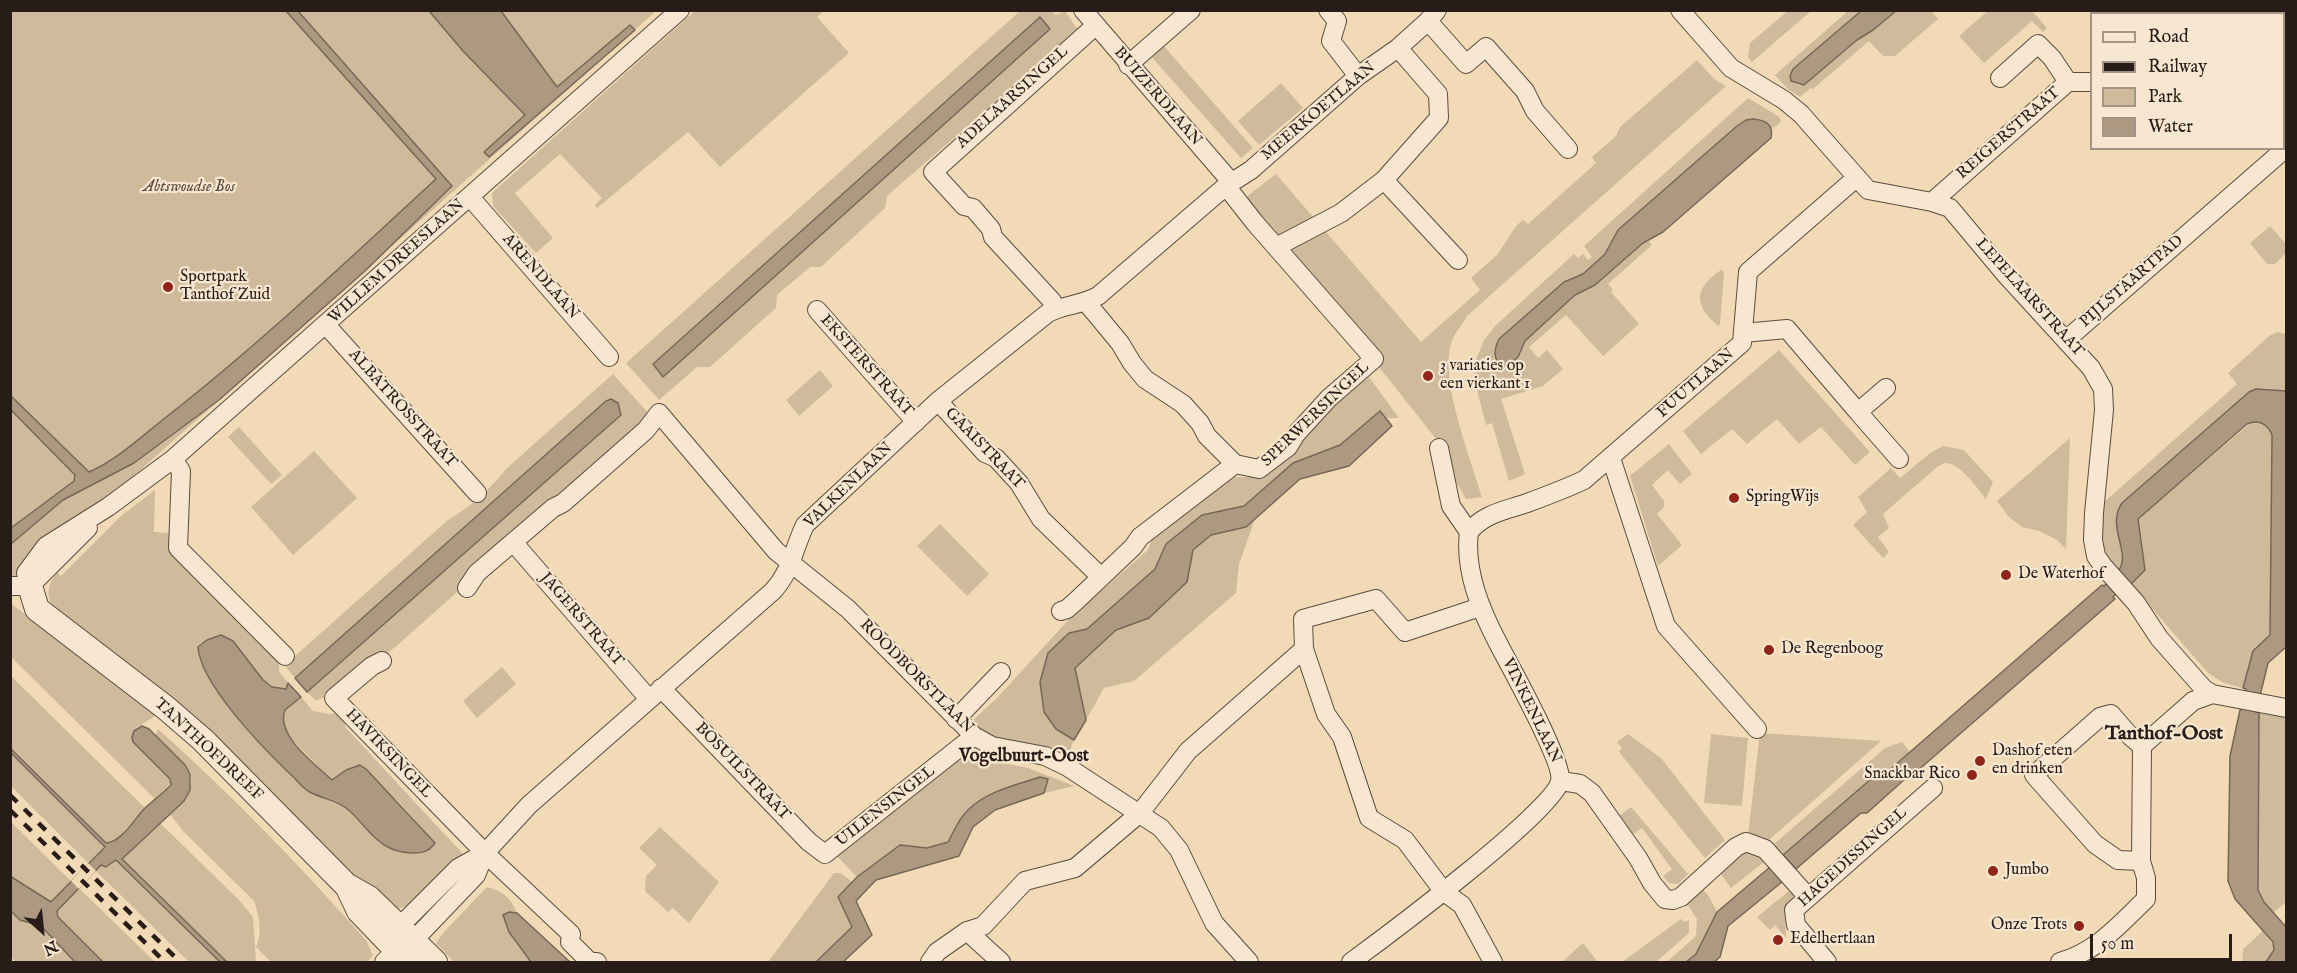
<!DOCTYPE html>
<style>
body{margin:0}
#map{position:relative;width:2297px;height:973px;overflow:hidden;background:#f2dab7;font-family:"IM FELL English",serif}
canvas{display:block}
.frame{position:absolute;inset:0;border:12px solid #271c17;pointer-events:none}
.legend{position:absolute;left:2090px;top:12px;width:195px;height:138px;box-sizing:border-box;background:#f7e7d0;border:2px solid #a49686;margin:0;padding:8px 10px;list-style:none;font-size:18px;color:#271c17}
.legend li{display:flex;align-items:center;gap:12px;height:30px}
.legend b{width:30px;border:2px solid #a49686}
.north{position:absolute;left:12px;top:901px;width:60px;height:60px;-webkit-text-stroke:4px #f7e7d0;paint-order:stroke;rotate:153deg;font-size:16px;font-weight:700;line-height:24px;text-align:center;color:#271c17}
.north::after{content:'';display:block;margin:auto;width:21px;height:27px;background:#271c17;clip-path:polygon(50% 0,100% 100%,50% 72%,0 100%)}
.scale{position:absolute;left:2090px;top:934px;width:142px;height:27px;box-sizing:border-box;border:3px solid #271c17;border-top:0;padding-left:8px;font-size:18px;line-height:21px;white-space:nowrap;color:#271c17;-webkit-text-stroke:4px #f7e7d0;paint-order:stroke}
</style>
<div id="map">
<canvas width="2297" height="973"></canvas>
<div class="frame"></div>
<ul class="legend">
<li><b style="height:8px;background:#f7e7d0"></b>Road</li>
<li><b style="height:8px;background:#271c17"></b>Railway</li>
<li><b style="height:16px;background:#cfba9c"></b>Park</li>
<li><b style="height:16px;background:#ad9981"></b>Water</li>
</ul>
<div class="north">N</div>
<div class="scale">50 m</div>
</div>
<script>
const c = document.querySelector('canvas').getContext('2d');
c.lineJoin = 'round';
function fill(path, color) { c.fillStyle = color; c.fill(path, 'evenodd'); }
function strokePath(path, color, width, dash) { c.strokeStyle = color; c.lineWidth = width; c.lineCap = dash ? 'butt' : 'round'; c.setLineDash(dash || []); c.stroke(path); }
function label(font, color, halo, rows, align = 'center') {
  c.font = font + ' "IM FELL English",serif'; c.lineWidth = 4.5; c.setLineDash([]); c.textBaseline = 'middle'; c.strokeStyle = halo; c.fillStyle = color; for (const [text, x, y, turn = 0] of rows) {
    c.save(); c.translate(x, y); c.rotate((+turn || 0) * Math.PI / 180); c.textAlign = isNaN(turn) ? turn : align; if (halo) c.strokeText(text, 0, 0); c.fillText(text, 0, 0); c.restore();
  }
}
fill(new Path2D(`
 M696,10L824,11L817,17L849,53L720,167L688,132L597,208L595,205L602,198L560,154L515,193L553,238L536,253L493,206L492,193Z
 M1789,10L1811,11L1752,62L1748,57L1750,43Z
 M10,11H656L11,585Z
 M1020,11H1051L1056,15L1065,11L1078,30L887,196L885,208L821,267H810L777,295L776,308L710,367H697L659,400L626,363ZM1040,17L1043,21L663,376L653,363Z
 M1848,11H1861L1793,69L1791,81L1798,85H1804L1858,40L1873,30L1896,11H1931L1938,19L1895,56H1883L1869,41L1813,89L1811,88L1800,97L1789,90L1775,75Z
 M1988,11H2032L2047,28L2043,32L2032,21L1984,63L1959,36Z
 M1162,44L1253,148L1241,158L1150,55Z
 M1697,60L1715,80L1726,86L1467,316C1462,325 1453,335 1451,344C1440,381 1471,460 1482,497L1466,499L1455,480L1444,449L1379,367L1382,362L1246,197L1276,174L1421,342L1480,290L1471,278L1498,254L1516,226L1523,220L1528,224L1596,163L1592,157L1616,136L1620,127Z
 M1281,83L1303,108L1259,145L1238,121Z
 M1748,98L1778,116L1781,120L1779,124L1618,231L1605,254L1583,274L1564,282L1495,346L1494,357H1518L1525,341L1575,295L1595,285L1643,243L1648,240L1652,245L1608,284L1613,290L1611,292L1639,324L1603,356L1566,315L1529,347L1538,358L1547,350L1563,369L1543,386L1501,399L1525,474L1509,481L1492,423L1486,425L1474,378L1476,360L1484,340L1496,325L1574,254L1578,258L1583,254L1588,260L1592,257L1584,246Z
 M2270,226L2286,244V253L2275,264H2267L2250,243Z
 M1721,270L1724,272L1720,324L1718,326C1693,304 1694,289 1721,270Z
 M2278,332L2286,334V391L2254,390L2119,507C2110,529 2129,555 2119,570L2102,552L2099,543L2102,504L2237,384L2228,373L2269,336Z
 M1779,350L1870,452L1855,465L1821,427L1799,444L1777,419L1747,444L1732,429L1701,454L1683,431Z
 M820,370L833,386L799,416L786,400Z
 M613,374L650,415C579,480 510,546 438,609C401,642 363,678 318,700H315L307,692L620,415L608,399L295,678L286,667V664L448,520C471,507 491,488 507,468Z
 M1369,377L1399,418H1387L1380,411L1340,445L1293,463L1244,506L1202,515L1166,544L1155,569L1087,629L1069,633L1056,729L1074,740L1066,760L998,745L971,722L998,697L1070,618L1148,550L1152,538L1232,477H1262L1296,449L1331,402L1339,401Z
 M2252,422C2262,422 2268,426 2272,435L2270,635L2253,651L2243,688L2224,683L2208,673L2131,584L2145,570L2138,519Z
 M239,427L282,475L271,484L228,437Z
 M2070,438L2066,549L2057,540L2039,531L2022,527L2009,517L1997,501Z
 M1669,444L1692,474L1680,484L1668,470L1652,485L1664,501V507L1657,514L1682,545L1658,566L1630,476Z
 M1943,446L1964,450L1993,482L1986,499C1978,489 1960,463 1946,463C1943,463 1940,466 1937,467L1883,514L1889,528L1878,537L1889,552L1883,558L1853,525L1867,512L1858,497L1891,468L1900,478L1929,454Z
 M314,451L357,498L293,555L251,507Z
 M155,490L154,532L169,533V543L173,550L279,656V671L288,683L286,689L272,687L263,680L247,661L199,659L219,693L253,737L308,791L345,808L379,843L423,853L432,848L435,843L398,801L346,770L332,781L287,734L283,725L285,710L301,697L313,711L330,714L341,713L346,728L464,855L408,906L397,909L377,901L53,608C46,595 47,585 57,573L61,576L121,516Z
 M1255,519L1239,564L1236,593L1134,681L1104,688L1086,720L1075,668L1116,630L1149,618L1187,583L1193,550L1211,535L1245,527Z
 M940,524L989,574L967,596L917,546Z
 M10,603L158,714L136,728L133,742L172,782L155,799L11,657Z
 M502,667L516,684L477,718L463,701Z
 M10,675L145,808L118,838L106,843L11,749Z
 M2259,713L2286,716V902L2273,913C2264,902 2258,894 2256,879Z
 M158,729C232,795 300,866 366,940L373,955L367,962H271L256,947C263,933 259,915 254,901L183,831L170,814C211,778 186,766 155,736Z
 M1760,733L1881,741L1769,840L1748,835Z
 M1628,734L1661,758L1725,840L1705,858L1619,752L1622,748L1617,742Z
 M1711,734L1748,738L1742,806L1704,803Z
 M1902,742L1910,752L1878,779H1871L1783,855L1774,844L1885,748Z
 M10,753L105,846L89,864L11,786Z
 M966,755L1028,768L1074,786L1044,793L1048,779C996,791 975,791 948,841L927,848L900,845L857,877L838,857L840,848Z
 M1631,807L1688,874L1678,884L1669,883L1663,876L1672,869L1642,828L1632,835L1618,817Z
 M10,821L72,882L51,902L11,876Z
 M159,822L240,901L253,917L256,962H227L121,859Z
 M660,827L719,882L689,923L673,908L668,912L645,891L646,876L657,865L639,848Z
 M1741,852L1758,853L1764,862L1731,888L1719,871Z
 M116,860L220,962H189L95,870L101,865Z
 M834,873H841L852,882L838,898L852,927L816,962H768Z
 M1700,886L1710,898L1717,912L1696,954L1686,962H1667L1696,936L1697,919L1685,901Z
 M78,887L155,962H103L57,917L58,908Z
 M487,887C503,891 511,898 517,913L509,912C503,933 519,946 531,962H454L436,943L444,932Z
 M1790,890L1794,895L1792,901L1785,908L1786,938L1775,925L1770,930L1757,917Z
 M10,911L20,920L41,926L75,962H16L11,957Z
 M1681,919L1685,922L1689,920V933L1656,962H1622Z
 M2263,931L2274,946L2270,960L2266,962H2242L2243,949Z
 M1583,943L1598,962H1562Z`), '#cfba9c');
const water = new Path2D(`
 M286,11H298L452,186L365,271L219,400L134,463L63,500L11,544V528L74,481L75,475L11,410V396L89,472C119,459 144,434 170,414C263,341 349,259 436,179Z
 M429,11H501L557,87L630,25L635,30L489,157L484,152L525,115L463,51Z
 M1861,11H1896L1873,30L1857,40L1804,85L1791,81L1790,76L1793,69Z
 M1040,17L1050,29L663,377L653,364Z
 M1753,119C1765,120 1774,124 1771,138L1663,232L1643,243L1595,285L1575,295L1525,341L1518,357L1507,367L1500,365C1493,357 1494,349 1499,339L1564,282L1583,274L1605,254L1618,230L1737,126L1746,120Z
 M2256,389L2286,391V647L2268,663L2256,712L2259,713L2258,890L2264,902L2286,927V962H2266L2274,950L2273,942L2235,899L2228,881L2230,756L2240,710L2243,709L2246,689L2243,688L2253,651L2270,635L2272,435C2268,424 2258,419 2247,424L2138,519L2145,570L2131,584L2129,582L2113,597L2115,599L1923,766L1917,771L1915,770L1867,813H1861L1796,869L1783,855L1871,779H1879L2102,585L2104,586L2120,572L2119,570C2131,552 2106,526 2122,503L2249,392Z
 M611,399L618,403L621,415L307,692L295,678L606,401Z
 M1380,411L1392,426L1349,466L1300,479L1246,527L1211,535L1193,550L1187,582L1149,618L1116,630L1075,668L1086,720L1074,740L1056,729L1044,712L1040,682L1048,653L1069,633L1087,629L1155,569L1166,544L1202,515L1244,506L1293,463L1340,445Z
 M221,635L233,641L263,680L272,687L286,689L288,683L301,697L285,710C275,735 316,765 332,780L346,770L360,765L366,769L435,843C429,852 422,853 412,853C377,852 369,827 346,808C335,800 320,798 308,791C301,786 295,778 288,772C262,747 200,683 198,647L207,640Z
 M142,726L149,729L185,765L190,774V790L184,801L122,859L227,962H220L116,860L106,867L101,865L57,911L58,917L103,962H75L41,926L20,920L11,911L10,876L51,902L105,847L11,753V749L106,843C122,842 135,818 145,808C154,800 163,793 171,785L170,779L133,742L132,737L134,731Z
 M1040,777L1048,779L1044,793L995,810L973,827L959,856L876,880L856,901L872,935L843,962H816L852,927L838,897L857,877L900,845L927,848L948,842C954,831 959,818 968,810C987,791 1016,785 1040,777Z
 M1770,867L1782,882L1728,926L1720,957L1714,962H1686L1696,954L1717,912Z
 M509,912L517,913L570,962H531L509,932L503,915Z`);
fill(water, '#ad9981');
strokePath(water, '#776757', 1.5);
fill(new Path2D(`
 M88,863L96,871L79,889L71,881Z`), '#f2dab7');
const minor = new Path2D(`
 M1083,10L1232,183
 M1328,10L1337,21L1331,41L1358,76
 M1680,10L1731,68L1784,100L1801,114L1868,190L1932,202L1950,208L2006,275L2091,368L2103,389L2104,410L2094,513L2093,540L2096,556L2103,566L2136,603L2159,638L2204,689L2212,694L2286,708
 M2226,10L2229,14
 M2180,14L2184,10
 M1428,21L1466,64L1486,47L1525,91L1535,111L1568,149
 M1128,65L1191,10
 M2284,76L2286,79
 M2000,78L2038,44L2052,58L2068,82
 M1384,180L1458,260
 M470,197L609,357
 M1932,202L2068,82H2092
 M1276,247L1341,213L1384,180L1439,118L1438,94L1398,48
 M1086,302L1120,343L1132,363L1145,379L1183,404L1200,423L1207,436L1235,464
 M817,310L916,422
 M1054,310L1052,301L993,237L991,229L973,208L964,206L933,172L1095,26
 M326,325L477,493
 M1743,333L1787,329L1858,412L1886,388
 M2066,340L2286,148
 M938,401L985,453L996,458L1019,483L1041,519L1101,577
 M1858,412L1899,459
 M1611,458L1666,626L1757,729
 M173,459L181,471L178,548L285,656
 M1469,532C1485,513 1504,511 1527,503C1546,496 1565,489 1584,480L1742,343L1748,272L1856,178
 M513,542L649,699
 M10,586H30
 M30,586L26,573L46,546L108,507L173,459L680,10
 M30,586L88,528
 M467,588L477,573L553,508L563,503L646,430L659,413L776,551L848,609L974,736L992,746L1045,756L1066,766L1161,828L1179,850L1214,923L1249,962
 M1061,611L1067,609L1076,601L1133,547L1140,537L1235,464L1259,469L1288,447L1296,434L1329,398L1374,359L1255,223L1226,186
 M1304,649L1326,714L1342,737L1369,818L1405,840L1444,892L1462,905L1493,962
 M382,661L372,666L334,698L485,853L571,934L570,942L590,962H597
 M661,688L809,842L825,854L974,736
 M956,719L1001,672
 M1561,781L1580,784L1592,793L1638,858L1652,883L1665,899L1673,900L1681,897L1736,847L1746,842L1765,849L1808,897
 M2141,861L2118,860L2095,844L2034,775L2100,717L2111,714L2130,736L2142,746
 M967,931L1001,962
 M397,939L399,927L458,868L485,853L529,805L773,591C792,570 793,550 805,525L938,401L1048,313C1063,305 1082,305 1098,296L1226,186L1251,170L1358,76L1398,48L1428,21L1437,10
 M384,962L396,951L413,941L476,875L485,853
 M930,962L937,952L967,931L983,926L1025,881L1075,868L1140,813L1188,751L1304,649L1303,619L1376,599L1405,632L1480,607
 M1351,962C1384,938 1555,810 1560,781C1564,763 1510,666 1499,645C1481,611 1464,571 1469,532L1451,506L1439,448
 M1827,962L1796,925L1794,910L1933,788
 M2060,962C2096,952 2119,925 2146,899V878L2141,861L2142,746L2193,701L2212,694`);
const tertiary = new Path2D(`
 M30,586L37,609L166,708L203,740L346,885L369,898L435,962
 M349,890L359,911L408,962`);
strokePath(minor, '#5a4c3f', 20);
strokePath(tertiary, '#5a4c3f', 26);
strokePath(minor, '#f7e7d0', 18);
strokePath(tertiary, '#f7e7d0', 24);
strokePath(new Path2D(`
 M10,795L180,962
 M10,810L165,962`), '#271c17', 4.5, [10, 10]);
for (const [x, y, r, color] of [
 [168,287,6,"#8f2418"],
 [1428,376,6,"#8f2418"],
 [1734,498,6,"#8f2418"],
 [2006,575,6,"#8f2418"],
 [1769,650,6,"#8f2418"],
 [1980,761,6,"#8f2418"],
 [1972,775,6,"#8f2418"],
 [1993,871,6,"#8f2418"],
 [2079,926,6,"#8f2418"],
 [1778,940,6,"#8f2418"]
]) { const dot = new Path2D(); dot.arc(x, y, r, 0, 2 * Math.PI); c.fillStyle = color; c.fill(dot); strokePath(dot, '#f7e7d0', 2); }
label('16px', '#271c17', '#f7e7d0', [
 ["BUIZERDLAAN",1157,97,49],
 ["ADELAARSINGEL",1013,98,-42],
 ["MEERKOETLAAN",1319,112,-40],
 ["REIGERSTRAAT",2009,134,-41],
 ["WILLEM DREESLAAN",397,262,-42],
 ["ARENDLAAN",540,277,49],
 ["PIJLSTAARTPAD",2132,282,-41],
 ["LEPELAARSTRAAT",2029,298,48],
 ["EKSTERSTRAAT",866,366,48],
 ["FUUTLAAN",1696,384,-41],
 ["ALBATROSSTRAAT",402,409,48],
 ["SPERWERSINGEL",1316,415,-44],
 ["GAAISTRAAT",984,449,46],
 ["VALKENLAAN",849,486,-44],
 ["JAGERSTRAAT",581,620,49],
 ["ROODBORSTLAAN",916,677,45],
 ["VINKENLAAN",1531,711,64],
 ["TANTHOFDREEF",208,750,43],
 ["HAVIKSINGEL",388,754,46],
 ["BOSUILSTRAAT",742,772,46],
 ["UILENSINGEL",886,807,-38],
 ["HAGEDISSINGEL",1853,858,-42]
]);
label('italic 16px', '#594b3f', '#f7e7d0', [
 ["Abtswoudse Bos",189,188]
]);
label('16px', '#271c17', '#f7e7d0', [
 ["Sportpark",180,278],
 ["Tanthof Zuid",180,296],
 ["3 variaties op",1440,367],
 ["een vierkant 1",1440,385],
 ["SpringWijs",1746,498],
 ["De Waterhof",2018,575],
 ["De Regenboog",1781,650],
 ["Dashof eten",1992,752],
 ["en drinken",1992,770],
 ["Snackbar Rico",1960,775,"right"],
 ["Jumbo",2005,871],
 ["Onze Trots",2067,926,"right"],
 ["Edelhertlaan",1790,940]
], 'left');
label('bold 18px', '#271c17', '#f7e7d0', [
 ["Vogelbuurt-Oost",1024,757]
]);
label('bold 20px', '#271c17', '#f7e7d0', [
 ["Tanthof-Oost",2164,735]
]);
</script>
